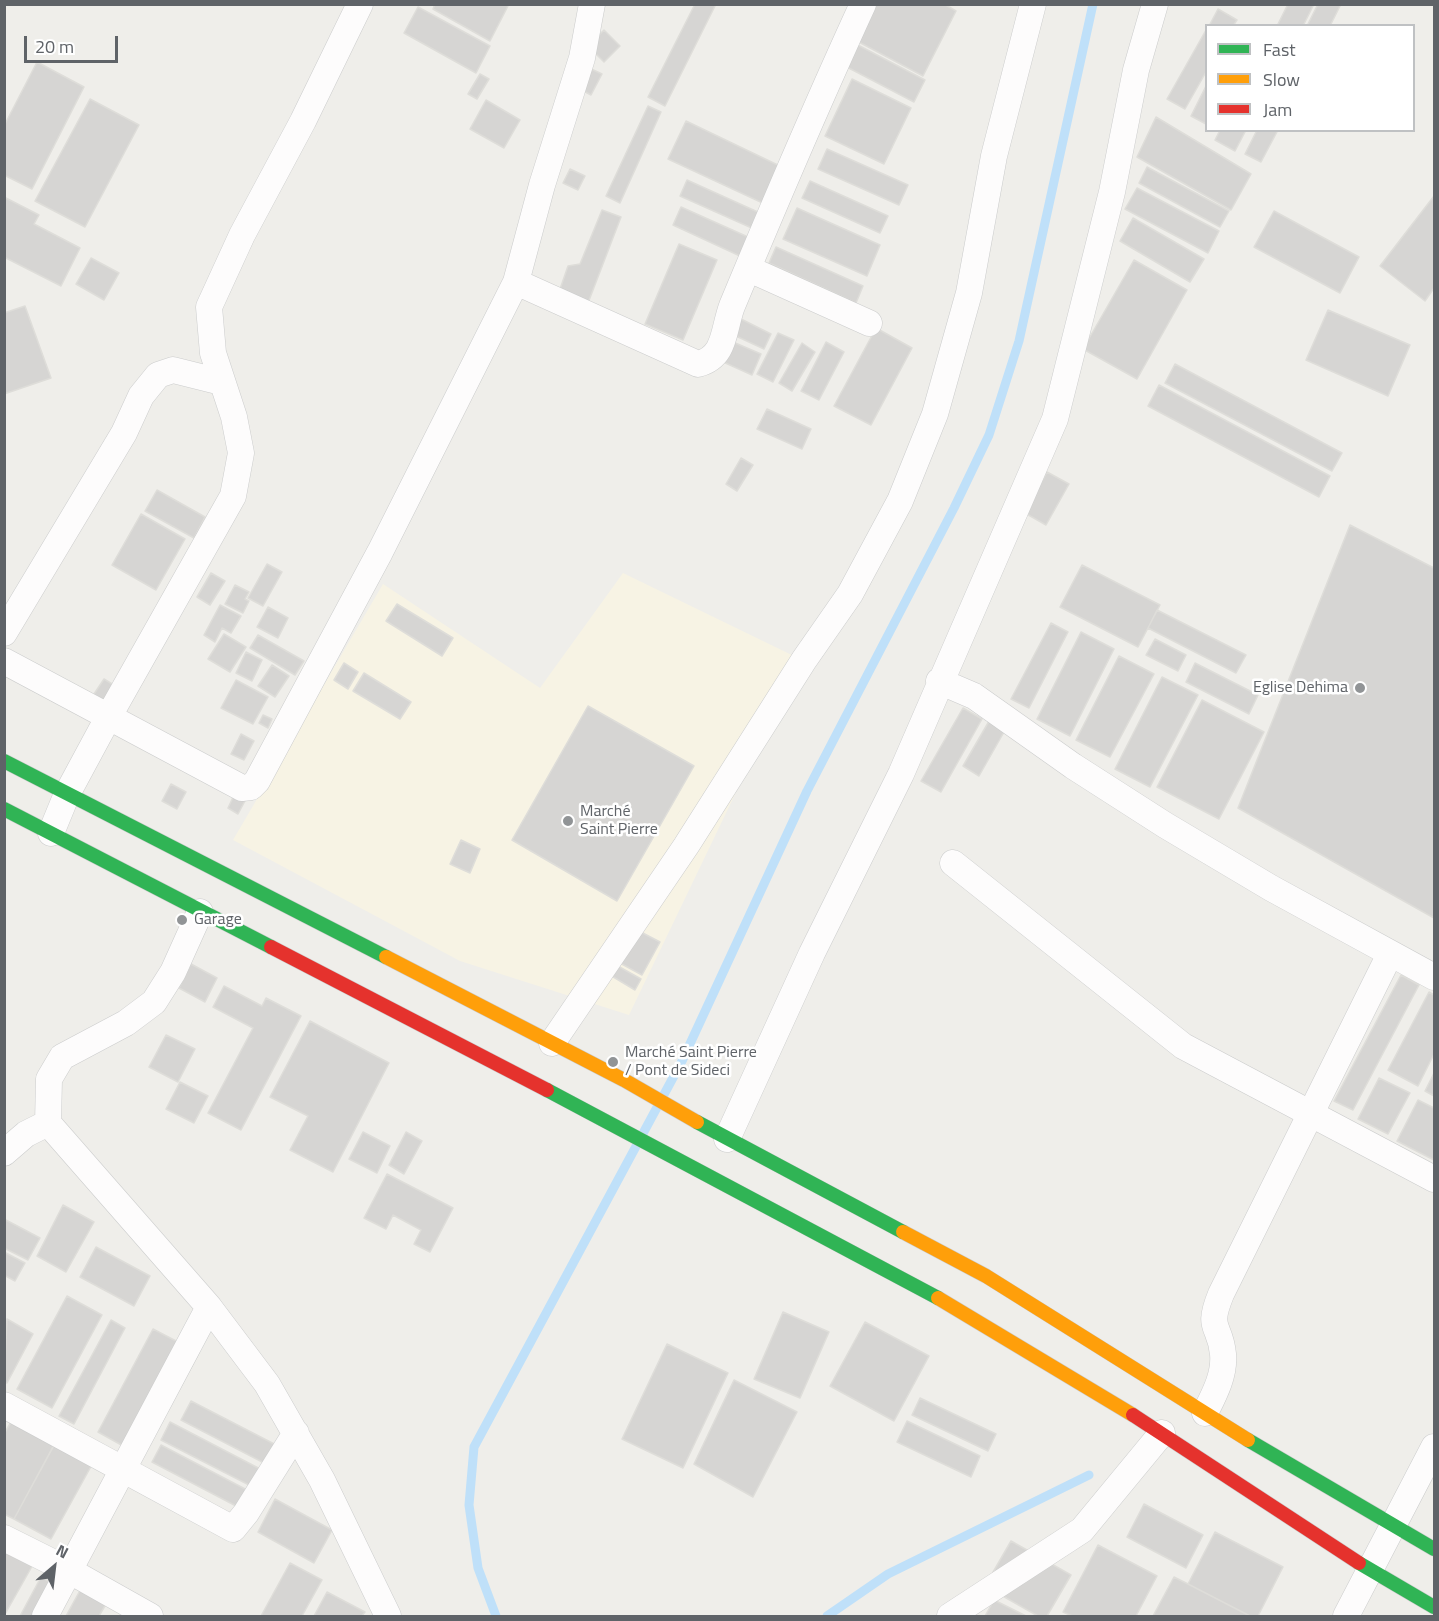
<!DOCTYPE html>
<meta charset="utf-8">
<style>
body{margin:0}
#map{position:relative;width:1439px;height:1621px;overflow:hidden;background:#efeeea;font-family:"Titillium Web",sans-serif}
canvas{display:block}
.frame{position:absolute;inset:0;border:6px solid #5f6368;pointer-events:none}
.legend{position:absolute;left:1205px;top:24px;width:210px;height:108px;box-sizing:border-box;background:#fff;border:2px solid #bfc1c3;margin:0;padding:8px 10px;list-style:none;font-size:18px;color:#5f6368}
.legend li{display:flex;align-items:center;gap:12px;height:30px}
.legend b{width:30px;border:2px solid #bfc1c3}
.north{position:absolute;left:24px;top:1537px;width:60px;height:60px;-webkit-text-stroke:4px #fff;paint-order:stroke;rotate:28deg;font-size:16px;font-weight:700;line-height:24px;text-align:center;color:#5f6368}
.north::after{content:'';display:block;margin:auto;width:21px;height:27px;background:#5f6368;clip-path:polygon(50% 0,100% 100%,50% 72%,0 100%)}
.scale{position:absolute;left:24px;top:36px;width:94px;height:27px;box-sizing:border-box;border:3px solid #5f6368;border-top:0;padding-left:8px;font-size:18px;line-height:21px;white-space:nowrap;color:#5f6368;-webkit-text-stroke:4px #fff;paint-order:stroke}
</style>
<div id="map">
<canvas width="1439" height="1621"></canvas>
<div class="frame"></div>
<ul class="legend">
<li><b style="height:8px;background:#30b455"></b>Fast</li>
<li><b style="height:8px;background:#ff9f0a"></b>Slow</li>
<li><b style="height:8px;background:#e5322d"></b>Jam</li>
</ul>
<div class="north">N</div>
<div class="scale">20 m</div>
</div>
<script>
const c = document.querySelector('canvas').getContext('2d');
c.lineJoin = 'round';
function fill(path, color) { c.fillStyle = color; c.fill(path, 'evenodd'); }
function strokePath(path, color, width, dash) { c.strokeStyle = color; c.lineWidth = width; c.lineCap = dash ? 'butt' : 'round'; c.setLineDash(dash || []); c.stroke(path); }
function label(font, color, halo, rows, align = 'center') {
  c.font = font + ' "Titillium Web",sans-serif'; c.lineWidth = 5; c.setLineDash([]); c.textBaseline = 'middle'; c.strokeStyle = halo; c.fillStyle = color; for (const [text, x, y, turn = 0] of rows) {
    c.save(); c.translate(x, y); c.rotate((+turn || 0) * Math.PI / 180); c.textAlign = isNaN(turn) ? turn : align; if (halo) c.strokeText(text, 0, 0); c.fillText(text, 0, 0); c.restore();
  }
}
fill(new Path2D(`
 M623,573L800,659L629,1015L460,961L233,840L383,584L540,688Z`), '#f7f3e4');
strokePath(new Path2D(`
 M496,1616L478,1568L469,1505L474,1447L682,1061L807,791L954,508L989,435L1019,341L1093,4
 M827,1616L888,1574L1089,1475`), '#bfe0f9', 9);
const building = new Path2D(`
 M435,4H509L490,41L433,9Z
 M695,4H716L665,106L648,97Z
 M873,4H944L956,11L923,76L855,40Z
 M1288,4H1314L1303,26H1277Z
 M1318,4H1341L1330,26H1307Z
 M418,7L490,46L476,73L404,33Z
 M1218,9L1237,20L1233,26H1209Z
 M604,30L620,46L604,62L588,46Z
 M1206,30V72L1185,109L1167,99Z
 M854,43L925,80L914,102L843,65Z
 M37,62L84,87L32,189L4,175V126Z
 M587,67L602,74L591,95L576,87Z
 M480,74L489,79L477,99L468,94Z
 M852,79L911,108L884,164L825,136Z
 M1206,86V124L1191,116Z
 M90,99L139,125L85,227L35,201Z
 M486,100L520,120L504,148L470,129Z
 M648,106L661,112L620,203L606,196Z
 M1156,117L1251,174L1231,210L1137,157Z
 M686,121L784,168L767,205L668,159Z
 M1220,130H1246L1235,151L1215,140Z
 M1257,130H1278L1261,162L1245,154Z
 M827,149L908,185L899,205L818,169Z
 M1147,167L1229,211L1220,227L1139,183Z
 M570,169L585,176L578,190L563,183Z
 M687,180L760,213L754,229L680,196Z
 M810,181L888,216L880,233L802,198Z
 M1137,188L1219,231L1208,253L1125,209Z
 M1434,196V288L1425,301L1380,266Z
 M4,197L39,215L34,224L80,248L61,286L4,257Z
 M681,207L748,237L740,256L673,225Z
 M797,208L880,245L867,276L783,239Z
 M602,210L621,217L588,303L559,292L568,266L580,264Z
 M1274,211L1359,257L1340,293L1254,247Z
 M1133,218L1204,259L1190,282L1120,241Z
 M679,244L717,260L683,340L645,324Z
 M776,247L863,286L856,303L769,263Z
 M91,258L119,273L104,300L76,284Z
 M1134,260L1187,290L1137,379L1083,349Z
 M25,306L51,378L4,394V313Z
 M1328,310L1410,345L1388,396L1306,360Z
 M731,314L771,334L764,349L723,330Z
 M876,328L912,348L871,425L834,406Z
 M778,333L794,340L773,382L757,374Z
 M719,336L761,354L752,375L710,356Z
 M826,342L844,352L819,400L801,391Z
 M802,343L815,352L792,391L779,383Z
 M1175,364L1342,453L1332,471L1165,383Z
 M1159,385L1330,476L1319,497L1148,406Z
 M767,409L811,429L802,449L757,429Z
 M741,458L753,465L737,491L726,484Z
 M1047,472L1069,484L1046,525L1025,513Z
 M157,490L205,517L194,538L145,511Z
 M141,514L185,539L156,590L112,565Z
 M1350,525L1434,568V918L1238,808Z
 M267,564L282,572L263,606L248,598Z
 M1082,565L1160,605L1138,647L1060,607Z
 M211,573L225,581L210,605L197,597Z
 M235,585L249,592L245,599L249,601L243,613L225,604Z
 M397,604L453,638L442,656L386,621Z
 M220,605L241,616L231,633L222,628L215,642L204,635Z
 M268,607L288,618L278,638L257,627Z
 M1157,610L1246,655L1236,673L1148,628Z
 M1051,623L1068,632L1029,708L1011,699Z
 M1081,632L1114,649L1070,736L1037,719Z
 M224,634L246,647L230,672L208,659Z
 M258,635L304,661L295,675L250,648Z
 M1155,639L1186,655L1178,671L1146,655Z
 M246,652L262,660L252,681L236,673Z
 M1119,656L1154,674L1110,757L1076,740Z
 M344,663L358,672L348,689L334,680Z
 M1195,663L1258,695L1249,714L1186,682Z
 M272,665L289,676L275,697L258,686Z
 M364,673L411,702L400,719L353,691Z
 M1162,677L1198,695L1150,787L1115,769Z
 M104,679L117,687L106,703L94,694Z
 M236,680L268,697L253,724L221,708Z
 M1202,700L1264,732L1219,819L1157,787Z
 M588,706L694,766L617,901L512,840Z
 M963,708L982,719L941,792L921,781Z
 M263,715L272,719L268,728L259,723Z
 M992,716L1008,725L979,776L963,766Z
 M241,734L254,741L244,760L231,754Z
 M171,784L186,792L177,809L162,801Z
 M235,793L246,799L238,814L228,808Z
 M461,840L480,849L470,873L450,864Z
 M637,930L660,942L642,975L620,963Z
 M191,964L217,978L205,1002L179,988Z
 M616,965L641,979L635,990L610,975Z
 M1401,975L1419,985L1353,1110L1334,1101Z
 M224,986L262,1006L266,998L301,1016L241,1130L208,1113L253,1028L213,1007Z
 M1429,992L1434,995V1054L1418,1086L1388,1070Z
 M310,1021L389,1063L333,1172L290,1150L308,1116L270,1097Z
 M166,1035L195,1049L178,1082L149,1067Z
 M1434,1073V1096L1425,1091Z
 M1379,1078L1410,1093L1388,1134L1358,1119Z
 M180,1082L208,1096L194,1123L166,1109Z
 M1418,1100L1434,1108V1160L1397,1141Z
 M363,1132L390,1146L377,1173L349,1159Z
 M406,1132L422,1141L404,1174L389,1165Z
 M387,1174L453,1208L430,1252L414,1244L421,1230L393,1215L386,1229L364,1218Z
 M63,1205L94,1222L66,1272L37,1256Z
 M4,1219L40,1238L28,1260L4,1248Z
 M96,1247L150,1276L134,1306L80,1277Z
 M4,1252L25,1263L15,1281L4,1275Z
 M67,1296L102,1315L52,1408L17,1389Z
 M783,1312L829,1332L800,1398L754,1379Z
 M7,1319L33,1334L7,1383L4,1382Z
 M111,1320L125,1328L74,1424L59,1416Z
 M865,1322L929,1356L894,1421L830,1386Z
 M153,1329L199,1353L143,1457L98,1432Z
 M667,1344L728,1373L683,1468L622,1439Z
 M734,1380L797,1412L753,1497L694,1464Z
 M920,1398L996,1434L988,1451L912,1415Z
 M191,1401L280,1447L270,1466L181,1420Z
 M14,1417L57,1440L14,1519L4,1514V1434Z
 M907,1421L980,1456L971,1477L897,1442Z
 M170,1422L264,1471L255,1488L161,1440Z
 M56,1441L94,1461L51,1539L14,1519Z
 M161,1445L247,1490L238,1507L152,1462Z
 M275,1499L332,1530L314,1563L258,1532Z
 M1144,1504L1203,1535L1186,1568L1127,1537Z
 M1215,1532L1283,1567L1258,1616H1250L1188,1584Z
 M1011,1541L1071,1575L1047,1616H1038L985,1586Z
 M1098,1545L1157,1576L1136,1616H1072L1063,1612Z
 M4,1550L35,1561L4,1616Z
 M290,1563L322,1580L302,1616H261Z
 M41,1577L52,1583L34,1616H20Z
 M1174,1577L1188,1584L1250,1616H1153Z
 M83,1585L109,1599L99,1616H66Z
 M327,1592L365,1612L362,1616H314Z
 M994,1600L1026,1616H985Z`);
fill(building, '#d6d5d3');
strokePath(building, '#deddd9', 1.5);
const street = new Path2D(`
 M749,269L869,323
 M516,282L698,364C726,357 723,330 732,306C774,205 817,104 863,4
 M4,633L124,433L141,396L158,375L173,370L221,382
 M4,661L242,788L251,787L257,781L380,552L516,282L542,185L582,58L592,4
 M939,681L974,696L1073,766L1165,825L1271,888L1434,977
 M51,833L67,794L109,716L233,496L241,453L234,417L213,353L209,307L242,235L303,121L360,4
 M953,863L1183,1046L1434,1179
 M200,912L173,972L154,1002L126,1023L62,1057L49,1079L48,1123L209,1307L267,1384L322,1480L388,1616
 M552,1043L686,846L804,660L850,594L900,501L935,414L969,293L994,156L1033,4
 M727,1139L812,953L901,774L1055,419L1112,192L1136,70L1155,4
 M4,1153L26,1134L48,1123
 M4,1405L233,1529L246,1513L296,1433
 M1205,1413C1214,1395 1225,1375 1223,1354C1220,1323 1206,1331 1221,1294L1390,954
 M4,1538L70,1571L150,1616
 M45,1616L209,1307
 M950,1616L1082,1530L1162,1433
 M1346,1616L1434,1447`);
const fast = new Path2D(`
 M4,761L386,957
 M4,809L271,947
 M547,1090L938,1298
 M697,1122L903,1232
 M1248,1440L1434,1549
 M1359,1563L1434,1607`);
const slow = new Path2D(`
 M386,957L624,1080L697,1122
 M903,1232L986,1276L1248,1440
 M938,1298L1133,1415`);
const jam = new Path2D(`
 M271,947L547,1090
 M1133,1415L1359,1563`);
strokePath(street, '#cbcccc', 27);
strokePath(fast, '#cacacb', 15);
strokePath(slow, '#cacacb', 15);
strokePath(jam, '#cacacb', 15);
strokePath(street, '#fdfcfc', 26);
strokePath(fast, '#30b455', 14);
strokePath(slow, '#ff9f0a', 14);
strokePath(jam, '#e5322d', 14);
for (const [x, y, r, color] of [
 [1360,688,6,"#919496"],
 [568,821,6,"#919496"],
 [182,920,6,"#919496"],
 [613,1062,6,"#919496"]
]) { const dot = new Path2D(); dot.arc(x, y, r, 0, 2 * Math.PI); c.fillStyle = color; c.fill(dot); strokePath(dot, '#fff', 2); }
label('16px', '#5f6368', '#fff', [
 ["Eglise Dehima",1348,688,"right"],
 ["Marché",580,812],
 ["Saint Pierre",580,830],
 ["Garage",194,920],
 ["Marché Saint Pierre",625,1053],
 ["/ Pont de Sideci",625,1071]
], 'left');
</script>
